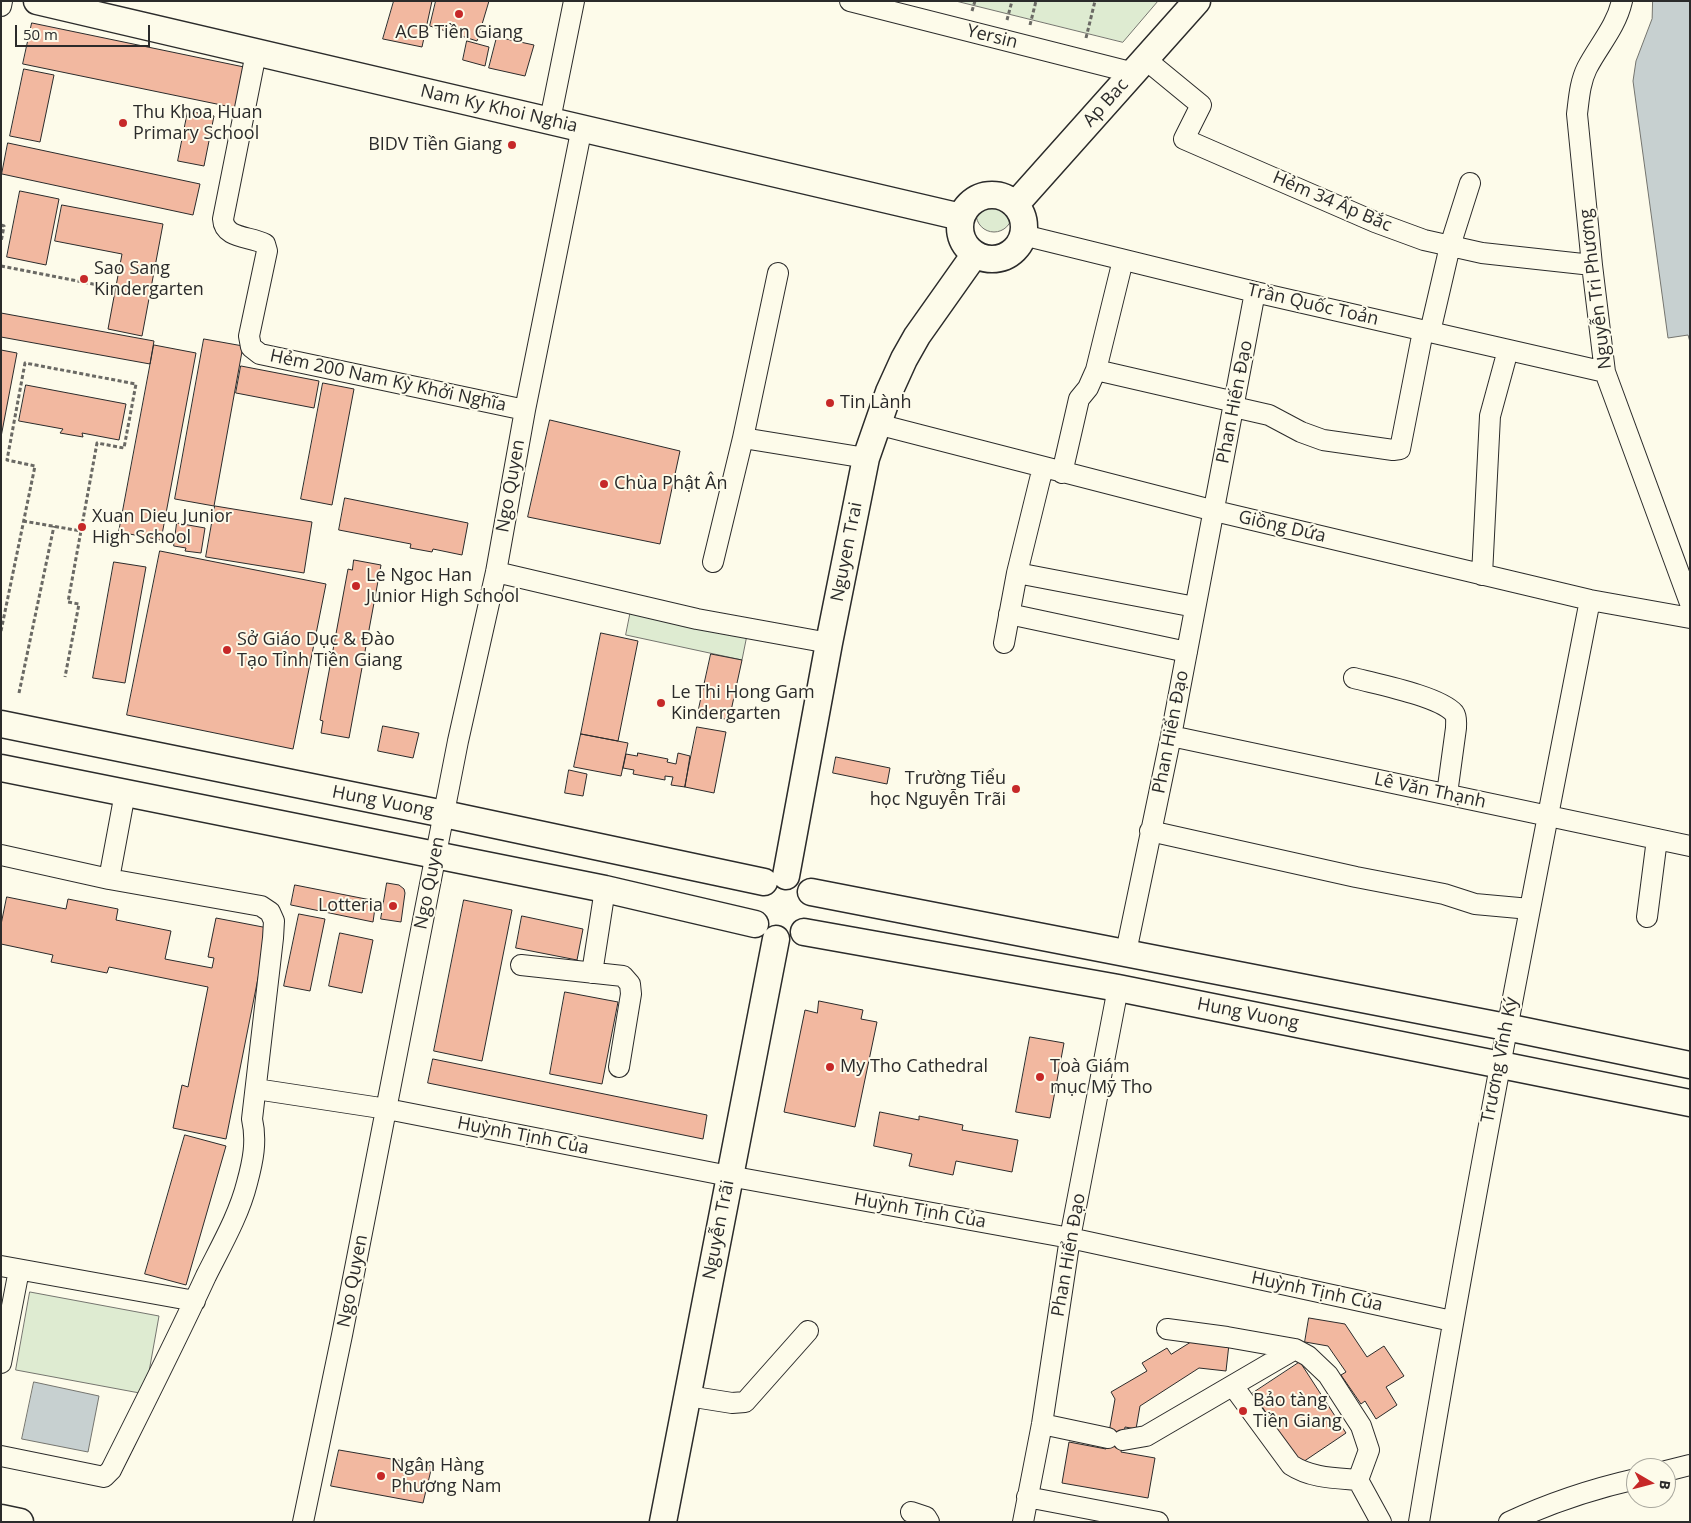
<!DOCTYPE html>
<meta charset="utf-8">
<style>
body{margin:0}
#map{position:relative;width:1691px;height:1523px;overflow:hidden;background:#fdfbea;font-family:"Open Sans",sans-serif}
canvas{display:block}
.frame{position:absolute;inset:0;border:2px solid #2b2b2b;pointer-events:none}
.north{position:absolute;left:1626px;top:1458px;width:50px;height:50px;box-sizing:border-box;background:#fdfbea;border:1px solid #a9a89e;border-radius:50%;rotate:98deg;font-size:14px;font-weight:700;line-height:20px;text-align:center;color:#2b2b2b}
.north::after{content:'';display:block;margin:auto;width:18px;height:22px;background:#c62828;clip-path:polygon(50% 0,100% 100%,50% 72%,0 100%)}
.scale{position:absolute;left:15px;top:25px;width:135px;height:22px;box-sizing:border-box;border:2px solid #2b2b2b;border-top:0;padding-left:6px;font-size:15px;line-height:18px;white-space:nowrap;color:#2b2b2b;-webkit-text-stroke:4px #fdfbea;paint-order:stroke}
</style>
<div id="map">
<canvas width="1691" height="1523"></canvas>
<div class="frame"></div>
<div class="north">B</div>
<div class="scale">50 m</div>
</div>
<script>
const c = document.querySelector('canvas').getContext('2d');
c.lineJoin = 'round';
function fill(path, color) { c.fillStyle = color; c.fill(path, 'evenodd'); }
function strokePath(path, color, width, dash) { c.strokeStyle = color; c.lineWidth = width; c.lineCap = dash ? 'butt' : 'round'; c.setLineDash(dash || []); c.stroke(path); }
function label(font, color, halo, rows, align = 'center') {
  c.font = font + ' "Open Sans",sans-serif'; c.lineWidth = 4; c.setLineDash([]); c.textBaseline = 'middle'; c.strokeStyle = halo; c.fillStyle = color; for (const [text, x, y, turn = 0] of rows) {
    c.save(); c.translate(x, y); c.rotate((+turn || 0) * Math.PI / 180); c.textAlign = isNaN(turn) ? turn : align; if (halo) c.strokeText(text, 0, 0); c.fillText(text, 0, 0); c.restore();
  }
}
const green = new Path2D(`
 M956,1H1158L1123,42Z
 M976 214a18 18 0 1 1 36 0a18 18 0 1 1-36 0Z
 M633,600L749,625L742,660L626,635Z
 M30,1292L159,1316L145,1394L16,1370Z`);
fill(green, '#deebd1');
strokePath(green, '#74746e', 1);
const water = new Path2D(`
 M1653,1H1690V342L1688,335L1668,338L1633,81L1636,61L1652,19Z
 M34,1382L99,1396L88,1452L22,1439Z`);
fill(water, '#c7d0d0');
strokePath(water, '#74746e', 1);
const building = new Path2D(`
 M394,1H432L422,47L383,39Z
 M436,1H489L477,41L430,26Z
 M32,23L244,67L236,108L23,64Z
 M497,37L534,45L525,76L489,68Z
 M467,41L489,47L485,66L463,60Z
 M24,69L54,75L40,142L10,136Z
 M188,111L214,116L204,166L178,161Z
 M8,143L200,184L193,215L2,174Z
 M20,191L59,199L46,265L7,257Z
 M62,205L163,224L142,336L108,329L122,254L55,241Z
 M1,313L154,341L150,364L1,337Z
 M204,339L243,346L214,506L175,499Z
 M154,345L196,353L161,540L119,532Z
 M1,350L17,353L1,437Z
 M241,366L319,381L314,408L236,393Z
 M323,383L354,389L332,505L301,499Z
 M26,385L126,404L119,440L82,433L83,437L60,433L63,429L19,421Z
 M550,420L680,451L660,544L528,517Z
 M345,498L468,523L462,555L433,549L432,552L410,548L411,544L339,530Z
 M215,506L312,522L304,573L206,557Z
 M177,523L205,528L201,553L185,551L186,548L174,546Z
 M160,551L326,584L293,749L127,715Z
 M354,560L381,565L349,738L321,733L323,721L320,720L348,569L352,570Z
 M114,562L146,567L125,683L93,678Z
 M601,633L638,641L618,741L581,734Z
 M711,654L742,660L729,720L698,713Z
 M383,726L419,733L413,758L378,751Z
 M697,727L726,732L714,793L685,787Z
 M581,734L628,743L621,776L574,767Z
 M638,753L668,759L667,762L676,764L678,753L690,756L685,787L671,785L673,777L665,776V780L633,774L634,770L623,768L626,754L637,756Z
 M836,757L890,768L887,784L833,773Z
 M569,770L587,774L583,796L565,793Z
 M387,883L399,885L404,889L405,893L401,922L381,919Z
 M295,885L376,901L373,922L291,905Z
 M7,897L66,909L68,899L118,909L116,920L171,931L165,959L212,968L214,958L208,957L216,918L268,928L226,1139L173,1128L182,1085L188,1087L208,987L109,967L107,973L51,962L53,955L1,944V925Z
 M464,900L512,910L482,1061L434,1051Z
 M299,914L325,919L310,991L284,986Z
 M522,916L583,929L577,960L516,948Z
 M340,933L373,940L362,993L329,986Z
 M565,992L618,1002L602,1084L550,1074Z
 M819,1001L863,1010L861,1019L877,1022L855,1127L784,1112L805,1010L817,1013Z
 M1030,1037L1064,1043L1050,1118L1016,1112Z
 M433,1059L707,1115L703,1139L428,1083Z
 M880,1112L919,1120V1116L963,1125L962,1130L1018,1140L1012,1172L956,1161L953,1175L909,1166L912,1154L874,1146Z
 M185,1135L226,1146L186,1285L145,1274Z
 M1309,1318L1345,1324L1367,1357L1384,1346L1404,1376L1386,1387L1397,1405L1376,1419L1365,1401L1361,1404L1341,1375L1346,1372L1328,1346L1305,1342Z
 M1201,1336L1229,1344L1226,1371L1199,1368L1140,1406L1136,1429L1125,1427L1121,1452L1155,1458L1148,1498L1062,1483L1069,1442L1106,1449L1115,1399L1111,1392L1147,1371L1142,1363L1167,1348L1171,1354Z
 M1300,1362L1346,1433L1300,1464L1253,1393Z
 M339,1450L432,1466L423,1503L331,1486Z`);
fill(building, '#f2b8a0');
strokePath(building, '#2b2b2b', 1);
const minor = new Path2D(`
 M850,1L1134,73
 M1622,1C1616,27 1599,45 1587,68C1580,82 1579,98 1577,114L1592,265L1605,372L1690,603
 M1,6L2,1
 M256,53L223,219C224,239 250,236 265,244L267,251L249,336L251,347L260,354L525,410
 M1145,59L1201,105L1184,139L1375,222L1424,240L1482,253L1592,265
 M550,120L574,1
 M1023,235L1255,292L1605,372
 M1430,332L1450,246L1470,183
 M1096,370L1235,402
 M1234,407L1269,415L1301,432L1323,440L1393,450L1400,449L1423,331
 M877,424L1215,511L1590,600L1690,618
 M743,438L778,273
 M1043,467L1017,573L1195,607
 M1062,473L1079,399L1088,388L1096,370L1123,260
 M713,562L743,438L866,458
 M496,572L697,619L829,643
 M1482,575L1490,416L1508,350
 M1009,614L1187,652
 M1004,643L1017,573
 M1354,678C1376,684 1439,696 1454,713C1457,717 1456,723 1456,728L1447,794
 M1171,736L1690,846
 M1150,831L1356,877L1444,894L1475,904L1530,909
 M1,855L109,879L261,906L270,912L274,921L273,938L252,1119C257,1141 253,1161 247,1183C239,1215 221,1246 206,1276C176,1341 143,1406 111,1470L104,1477L1,1456
 M109,879L125,793
 M1647,917L1657,839
 M1126,952L1171,736L1255,292
 M521,965L623,976L630,984L631,994L619,1067
 M592,973L605,889
 M256,1089L387,1109L729,1176L1070,1238L1452,1321
 M1,1266L195,1301
 M1167,1329L1227,1337L1295,1349
 M1,1363L19,1270
 M1233,1386L1291,1465C1311,1478 1334,1478 1358,1480
 M688,1396L732,1403L745,1402L808,1331
 M1042,1424L1108,1438
 M1123,1440L1146,1436L1295,1349L1308,1356L1328,1375L1361,1426L1369,1450L1358,1480L1381,1522
 M1666,1471L1690,1465
 M1027,1497L1158,1522
 M911,1512L926,1517L929,1522
 M303,1522L342,1335L458,741L496,572L525,410L582,127
 M1023,1522L1042,1424L1070,1238L1118,988
 M1419,1522C1470,1213 1530,907 1590,600
 M1509,1522C1550,1503 1592,1489 1636,1479`);
const major = new Path2D(`
 M37,1C345,74 653,144 961,217
 M960 227a32 32 0 1 1 64 0a32 32 0 1 1-64 0Z
 M1015,205L1197,1
 M1,724L444,814L764,882
 M1,768L605,889L755,924
 M786,876L829,643L866,458L889,392L904,359L917,336L975,254
 M811,892L1506,1027L1690,1065
 M804,932L1118,988L1690,1103
 M1,1518L20,1522
 M663,1522L776,939`);
strokePath(minor, '#2b2b2b', 22);
strokePath(major, '#2b2b2b', 29);
strokePath(new Path2D(`
 M972,11L975,1
 M1007,20L1012,1
 M1030,25L1036,1
 M1086,38L1095,1
 M1,225L4,226L1,242
 M1,266L103,286
 M23,521L81,531
 M1,631L35,466L7,460L25,363L136,384L124,448L97,443L68,602L79,604L65,677
 M19,693L54,526`), '#6a6964', 3, [4, 2.5]);
strokePath(minor, '#fdfbea', 20);
strokePath(major, '#fdfbea', 26);
for (const [x, y, r, color] of [
 [459,14,5,"#c62828"],
 [123,123,5,"#c62828"],
 [512,145,5,"#c62828"],
 [84,279,5,"#c62828"],
 [830,403,5,"#c62828"],
 [604,484,5,"#c62828"],
 [82,527,5,"#c62828"],
 [356,586,5,"#c62828"],
 [227,650,5,"#c62828"],
 [661,703,5,"#c62828"],
 [1016,789,5,"#c62828"],
 [393,906,5,"#c62828"],
 [830,1067,5,"#c62828"],
 [1040,1077,5,"#c62828"],
 [1243,1411,5,"#c62828"],
 [381,1476,5,"#c62828"]
]) { const dot = new Path2D(); dot.arc(x, y, r, 0, 2 * Math.PI); c.fillStyle = color; c.fill(dot); strokePath(dot, '#fdfbea', 2); }
label('18px', '#2b2b2b', '#fdfbea', [
 ["ACB Tiền Giang",459,33,"center"],
 ["Thu Khoa Huan",133,113],
 ["Primary School",133,134],
 ["BIDV Tiền Giang",502,145,"right"],
 ["Sao Sang",94,269],
 ["Kindergarten",94,290],
 ["Tin Lành",840,403],
 ["Chùa Phật Ân",614,484],
 ["Xuan Dieu Junior",92,517],
 ["High School",92,538],
 ["Le Ngoc Han",366,576],
 ["Junior High School",366,597],
 ["Sở Giáo Dục & Đào",237,640],
 ["Tạo Tỉnh Tiền Giang",237,661],
 ["Le Thi Hong Gam",671,693],
 ["Kindergarten",671,714],
 ["Trường Tiểu",1006,779,"right"],
 ["học Nguyễn Trãi",1006,800,"right"],
 ["Lotteria",383,906,"right"],
 ["My Tho Cathedral",840,1067],
 ["Toà Giám",1050,1067],
 ["mục Mỹ Tho",1050,1088],
 ["Bảo tàng",1253,1401],
 ["Tiền Giang",1253,1422],
 ["Ngân Hàng",391,1466],
 ["Phương Nam",391,1487]
], 'left');
label('18px', '#2b2b2b', '#fdfbea', [
 ["Yersin",992,37,14],
 ["Ap Bac",1106,103,-48],
 ["Nam Ky Khoi Nghia",499,109,13],
 ["Hẻm 34 Ấp Bắc",1332,202,23],
 ["Nguyễn Tri Phương",1596,289,-97],
 ["Trần Quốc Toản",1313,305,13],
 ["Hẻm 200 Nam Kỳ Khởi Nghĩa",388,381,12],
 ["Phan Hiến Đạo",1235,402,-79],
 ["Ngo Quyen",511,486,-80],
 ["Giồng Dứa",1282,527,13],
 ["Nguyen Trai",847,552,-79],
 ["Phan Hiển Đạo",1171,732,-79],
 ["Lê Văn Thạnh",1430,791,12],
 ["Hung Vuong",383,802,11],
 ["Ngo Quyen",430,883,-79],
 ["Hung Vuong",1248,1014,11],
 ["Trương Vĩnh Ký",1500,1060,-79],
 ["Huỳnh Tịnh Của",523,1136,11],
 ["Huỳnh Tịnh Của",920,1211,10],
 ["Nguyễn Trãi",719,1230,-79],
 ["Phan Hiển Đạo",1069,1255,-80],
 ["Ngo Quyen",353,1281,-79],
 ["Huỳnh Tịnh Của",1317,1292,12]
]);
</script>
